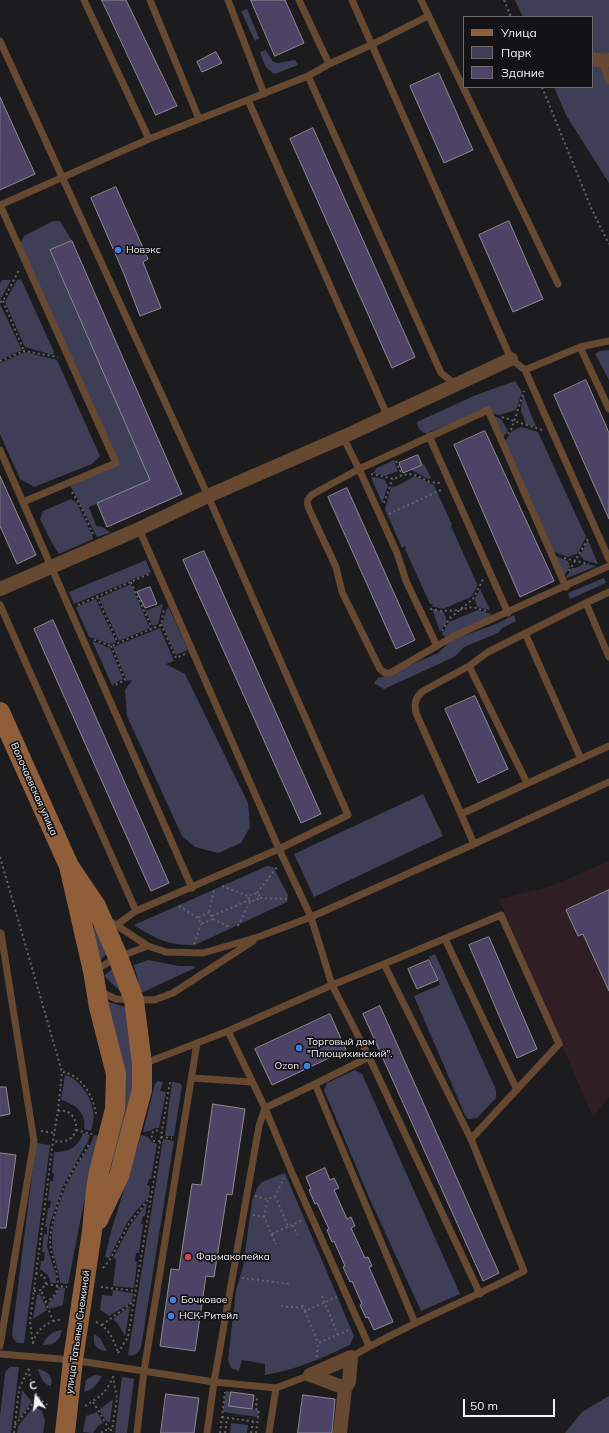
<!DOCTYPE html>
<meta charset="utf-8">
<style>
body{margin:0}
#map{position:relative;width:609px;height:1433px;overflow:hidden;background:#1c1c1f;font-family:Mulish,sans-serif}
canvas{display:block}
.legend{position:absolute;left:463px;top:16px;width:130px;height:72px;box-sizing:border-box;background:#131316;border:1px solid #6c6c6f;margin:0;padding:5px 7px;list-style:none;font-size:12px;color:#f2f2f4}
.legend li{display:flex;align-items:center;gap:8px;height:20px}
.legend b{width:20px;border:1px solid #6c6c6f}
.north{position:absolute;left:16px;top:1377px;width:40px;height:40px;-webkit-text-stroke:3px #131316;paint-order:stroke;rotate:345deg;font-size:11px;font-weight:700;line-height:16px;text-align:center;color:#f2f2f4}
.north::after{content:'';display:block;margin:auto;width:14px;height:18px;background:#f2f2f4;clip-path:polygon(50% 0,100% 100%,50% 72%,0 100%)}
.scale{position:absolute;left:463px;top:1399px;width:92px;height:18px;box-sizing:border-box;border:2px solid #f2f2f4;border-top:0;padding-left:5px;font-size:12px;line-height:14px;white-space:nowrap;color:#f2f2f4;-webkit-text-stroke:3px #131316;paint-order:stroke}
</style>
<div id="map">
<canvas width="609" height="1433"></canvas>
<ul class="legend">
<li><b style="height:5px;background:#905f3a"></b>Улица</li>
<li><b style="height:11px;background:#3e3f57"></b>Парк</li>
<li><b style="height:11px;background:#4c4367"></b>Здание</li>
</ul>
<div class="north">С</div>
<div class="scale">50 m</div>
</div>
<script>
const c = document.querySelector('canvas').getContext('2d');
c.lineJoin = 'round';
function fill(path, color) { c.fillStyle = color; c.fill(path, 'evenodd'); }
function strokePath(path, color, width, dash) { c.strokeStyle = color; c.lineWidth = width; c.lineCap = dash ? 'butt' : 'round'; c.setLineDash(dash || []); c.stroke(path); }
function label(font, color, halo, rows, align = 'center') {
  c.font = font + ' Mulish,sans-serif'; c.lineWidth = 3.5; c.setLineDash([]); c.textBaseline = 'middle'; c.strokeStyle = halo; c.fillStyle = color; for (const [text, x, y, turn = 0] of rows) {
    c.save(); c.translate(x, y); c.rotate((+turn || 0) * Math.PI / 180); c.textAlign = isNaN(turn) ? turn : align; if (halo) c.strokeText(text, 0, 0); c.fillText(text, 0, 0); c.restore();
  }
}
fill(new Path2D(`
 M609,861V1097L593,1117L499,899L552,886Z`), '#301e25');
fill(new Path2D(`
 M515,0H609V183L566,115L554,87H592V17H523Z
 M247,9L259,38L255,41L241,11Z
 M266,50L273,62L278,63L295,60L298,65L275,74C264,69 264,62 260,52Z
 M53,221H60L72,241L50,251L150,480L89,507L96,526L103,527L110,533L97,537L69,483L116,463L20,243L24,236Z
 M21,279L54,352L53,355L25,347L5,302L17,280Z
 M2,280H11L0,300V283Z
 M0,304L22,350L0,360Z
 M609,350V380L595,354L600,351Z
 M25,352L57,360L100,456L92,464L34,487L20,479L0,434V363Z
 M515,381L522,392L516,410L499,415L484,411L427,433H424L419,429L417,422L476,395Z
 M523,394L536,427L526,424L521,411Z
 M485,412L501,419L508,431L499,442Z
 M521,427L538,432L586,537L578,553L568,557L552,551L504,443L512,431Z
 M394,460L398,471L385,476L373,473L377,468Z
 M424,464L431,478L429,479L411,470Z
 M415,476L434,485L452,525L449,527L451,526L477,584L476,586L478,585L471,597L443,609L431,606L433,605L432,604H430L405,549L406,548L405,546L402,548L385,509L391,487L397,486Z
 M371,477L384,479L388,486L382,503Z
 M71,499L77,503L92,535L93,539L59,554L52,543L40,519L43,511Z
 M588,540L598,564L584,560L580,555Z
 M553,555L568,561L570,567L564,576Z
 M146,560L151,572L74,604L69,592Z
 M584,564L597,566L565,579L572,568H576Z
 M604,578L606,583L570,599L568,593Z
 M131,584L150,628L119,641L99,598Z
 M480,589L490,610L477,607L475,599Z
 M96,599L116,642L110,644L89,637L76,607Z
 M163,604L158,624L153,626L145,611Z
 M168,606L188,650L176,655L162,624Z
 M432,609L444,612L447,622L440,631Z
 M478,610L491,614L492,616L445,637L442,634L449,622Z
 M514,615L516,621L502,628L498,633L464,647L454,657L384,689L374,683L378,678L386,676L438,653L452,640L496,624Z
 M160,628L174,661L166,664L185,674L248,803L250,827L241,843L218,853L195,847L182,836L127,716L125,690L132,680L127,681L113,647Z
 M92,641L110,648L123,679L112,685Z
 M423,794L443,836L314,897L294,854Z
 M267,866L273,867L288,895L287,902L195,945C169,946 156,939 134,925Z
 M95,926L108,952L100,961L93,931Z
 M435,954L496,1090V1098L477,1118L468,1119L465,1115L414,996L440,985L429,957Z
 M148,960L179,966H194L195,968L141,993L134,965Z
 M113,968L121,992L104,976Z
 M103,1000L125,1007L135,1072L133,1102L105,1183L124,1104Z
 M355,1070L362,1074L460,1294L421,1311L368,1195L324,1090L327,1083Z
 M65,1075C71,1076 76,1080 80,1085C92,1098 97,1114 91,1131L84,1129C87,1113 75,1104 61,1100Z
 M158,1081L163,1082L160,1091L166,1092L159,1128H155L150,1131L143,1132L155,1084Z
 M172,1082L180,1083L182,1086L174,1136H165Z
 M83,1133L90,1135L88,1141L63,1186L50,1223L47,1246L56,1276V1283H51L48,1275L40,1269L41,1261H44L45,1252H42L44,1234H47V1227H45L48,1208H50L51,1201L48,1200L50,1181H53L54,1174L52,1173L54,1152C67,1153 79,1147 83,1133Z
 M94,1135L101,1136L82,1212L68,1284L60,1283C59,1268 51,1253 52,1238C53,1212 66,1184 79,1162C85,1153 91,1146 94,1135Z
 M141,1135L148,1137L152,1142L157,1144L151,1179H149L147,1185L150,1186L149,1197L135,1212L127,1223L109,1258L105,1257L112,1228Z
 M163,1139L174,1141L141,1347C138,1354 135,1356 128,1355Z
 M36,1143L50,1145L24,1343H17L13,1338L12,1334Z
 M285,1173L354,1336L350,1345C322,1358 296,1370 265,1375V1364L242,1360L239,1371L231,1368L228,1360L236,1290L243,1267L252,1201L257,1188L262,1182Z
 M147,1203L145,1216H143L141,1224H143L139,1253H136L135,1261L137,1262L134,1288L113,1286L116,1259L113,1258L131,1224Z
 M59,1287L65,1288L63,1305L49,1309L48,1303L55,1296Z
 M113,1290L133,1293L132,1302L109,1316L100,1310L102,1295L112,1296Z
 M40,1294L47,1310L33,1319L37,1295Z
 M130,1306L125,1336L118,1324L113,1319Z
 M62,1330C60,1341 54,1345 43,1345C46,1336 53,1331 62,1330Z
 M94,1334L100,1338L107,1351C96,1350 93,1345 94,1334Z
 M10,1367H19L11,1433H0V1416L5,1374L6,1371Z
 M38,1369C49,1372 53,1376 51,1386C43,1384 40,1377 38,1369Z
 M94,1375L102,1376C99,1383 92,1390 84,1392L86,1380Z
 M122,1377L134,1379L127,1433H115Z
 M22,1390L32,1402L19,1419Z
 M226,1391L231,1392L230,1406L259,1410L258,1417L223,1412Z
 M609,1396V1433H565L582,1412Z
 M113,1399L110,1422H107L99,1410Z
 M34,1406L42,1411L45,1421L43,1433H17L18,1426Z
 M97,1412L103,1423L98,1426L93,1433L83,1432L86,1416Z
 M231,1423L248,1425L247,1433H230Z`), '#3e3f57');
const building = new Path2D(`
 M102,0H126L177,106L156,115Z
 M251,0H285L304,43L275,56Z
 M216,52L222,63L202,72L197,62Z
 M439,73L473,150L444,163L410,86Z
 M0,97L35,174L0,190Z
 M313,128L415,357L392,368L290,139Z
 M116,187L148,259L143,262L161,308L140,316L124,274L91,198Z
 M509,221L543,299L513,312L479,235Z
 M72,241L182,494L107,527L97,503L150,480L50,250Z
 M586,380L609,433V519L554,395Z
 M485,431L554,581L520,597L454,445Z
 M418,455L422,465L403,473L399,463Z
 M0,476L36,555L17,564L0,526Z
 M347,488L415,640L396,649L328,497Z
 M204,551L321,814L301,823L183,560Z
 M150,587L157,604L145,608L137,592Z
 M53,620L169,883L151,891L34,629Z
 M475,696L508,769L478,783L445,709Z
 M609,890V991L583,934L578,936L566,910Z
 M489,937L537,1049L517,1058L469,945Z
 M429,960L438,980L417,989L408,969Z
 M380,1006L499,1273L483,1281L363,1014Z
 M330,1014L346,1050L272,1085L255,1049Z
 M0,1087H6L10,1114L0,1116Z
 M213,1104L245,1109L232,1195L227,1194L214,1277L206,1276L195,1351L160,1346L171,1269L179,1270L192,1184L201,1185Z
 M0,1153L16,1155L6,1228H0Z
 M325,1168L330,1180L334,1178L339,1188L334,1190L347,1219L351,1217L355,1226L351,1228L365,1258L368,1257L372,1266L369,1267L393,1322L374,1330L368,1317L366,1318L360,1305L362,1304L352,1281L350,1282L343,1267L345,1266L334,1241L332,1242L327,1230L329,1229L317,1203L315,1204L309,1190L311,1189L306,1177Z
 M231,1392L254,1395L252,1409L229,1406Z
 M166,1394L199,1398L194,1433H161Z
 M303,1395L335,1399L332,1433H298Z`);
fill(building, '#4c4367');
strokePath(building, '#8c8b8f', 1);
strokePath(new Path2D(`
 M504,0L511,17
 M542,87L592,210L609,244
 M3,301L24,351
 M0,302L3,301L19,270
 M0,361L24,351L58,357
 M502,417L542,430
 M508,434L512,428L524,391
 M396,461L402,475
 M371,474L394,479L402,475L413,474L430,482L440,483
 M72,492L81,507L93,534
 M384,503L391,483L393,479
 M389,514L443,489
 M564,558L589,564
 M569,571L589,537
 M131,582L152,628
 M97,597L118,643
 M78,605L149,574
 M430,609L442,611L459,610L472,607L487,611
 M161,624L176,658L185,654
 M442,631L450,618L473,599L483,579
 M94,640L111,646L161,625L164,610
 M111,646L125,680L113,686
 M0,857L62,1072
 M222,886L248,896
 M257,893L277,867
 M260,898L287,899
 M179,906L198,918L201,924L213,919L209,912L198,918
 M209,912L214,890
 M212,916L249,900L250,902L260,898L259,895L257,893L248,896L249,900
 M213,919L231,928
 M238,926L250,902
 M194,944L201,924
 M58,1111L62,1072C81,1074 94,1097 96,1114
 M76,1130L92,1134
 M41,1131L54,1133
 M161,1137L172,1138
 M160,1141H154L151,1135L153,1132L156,1130L162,1133
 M255,1196L268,1199L275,1196L284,1178
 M275,1196L288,1226
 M253,1215L264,1217L276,1244
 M264,1217L268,1199
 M293,1225L297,1235
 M272,1234L303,1220
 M103,1268L111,1258L128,1225L151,1196
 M242,1278L290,1284
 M46,1284L67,1287
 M101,1287L136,1291
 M34,1291L41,1290L46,1284L44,1276L36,1273
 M322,1296L338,1335
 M45,1302C71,1292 49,1258 50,1240C52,1216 61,1191 73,1170C78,1161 85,1153 89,1144
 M302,1305L305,1311L337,1297
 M281,1306L303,1308
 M305,1311L318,1343
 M53,1321L63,1319
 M96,1322C109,1328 114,1340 118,1353
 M102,1325L133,1302
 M33,1343C36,1332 42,1326 53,1321L41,1290
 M33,1344L30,1321L53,1141L58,1111C80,1106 86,1147 53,1141
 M118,1353L128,1337L170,1082
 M317,1357L318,1343L351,1329
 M29,1369C30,1383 36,1399 48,1405
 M93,1402L109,1429
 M85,1406C100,1397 106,1393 113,1377L117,1399L112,1430H104L101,1433
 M222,1417L257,1422
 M15,1425L39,1396
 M14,1433L19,1389L29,1368
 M220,1433L225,1392
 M225,1433L227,1418
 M251,1433L253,1421
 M256,1433L259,1410L256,1409L257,1396`), '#646467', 2, [2, 3]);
strokePath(new Path2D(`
 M84,0L149,139
 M150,0L199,119
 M228,0L264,94
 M299,0L329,64
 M352,0L511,359L525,370L609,559
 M421,0L558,284
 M0,41L208,496L348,815L279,849L311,917L332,985L228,1031L265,1108L259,1126L214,1382L207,1433
 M602,61L609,81
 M308,76L441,373L455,384
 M248,100L387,415
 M0,205L149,139L308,76L329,64L371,45L428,16
 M0,205L116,463L23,502
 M580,347L609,409
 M525,370L580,347L609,341
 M429,436L508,613
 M343,437L359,469L397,553L406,581L437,646
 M0,450L192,888
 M566,587L488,410L359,469L313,494C307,498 306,502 309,509L336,567L342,592L380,669L385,673H390L454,636L609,566
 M586,603L609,657
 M0,605L136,911
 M525,633L581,759
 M469,666L527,783
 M461,814L416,713C414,704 415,698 423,691L469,666L488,652L586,603L609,592
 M474,844L461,814L609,746
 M113,923L148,946
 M115,926L136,911L279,849L139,529
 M445,939L517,1090
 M384,964L501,915L559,1044L471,1139
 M95,970L118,957L148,946L166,952L203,953L258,937L311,917L474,844L609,782
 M99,991L116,999L154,1000L173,993L253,941
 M143,1064L228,1031
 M192,1078L252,1082
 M315,1084L369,1057
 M0,1346L34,1141L1,933
 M369,1346L292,1173L265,1108L315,1084L415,1323
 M0,1354L73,1360L214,1382L276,1388L310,1375
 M351,1357C407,1324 467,1301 524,1271L471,1139L384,964L332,985L369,1057L480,1294
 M137,1433L144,1371L197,1043
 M269,1433L276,1388`), '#674831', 7);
strokePath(new Path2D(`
 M592,59L602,61L609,60
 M0,589L139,529L208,496L343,437L511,359
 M310,1375L351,1357
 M310,1375L345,1388
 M340,1433L345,1388L349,1382L351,1357`), '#674831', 14);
strokePath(new Path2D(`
 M0,712L69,866L96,906L118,957L134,1000L142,1064V1090L119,1176L98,1220
 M65,1433L73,1360L92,1231L96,1190L99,1172L115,1109L116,1074L99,1007L93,971L69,866`), '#905f3a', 20);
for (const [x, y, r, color] of [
 [118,250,4,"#3f7fe0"],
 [299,1048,4,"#3f7fe0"],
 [307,1066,4,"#3f7fe0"],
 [188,1257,4,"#e0444e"],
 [173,1300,4,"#3f7fe0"],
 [171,1316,4,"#3f7fe0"]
]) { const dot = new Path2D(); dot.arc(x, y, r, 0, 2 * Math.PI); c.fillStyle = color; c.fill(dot); strokePath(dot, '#131316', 1.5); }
label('10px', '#f2f2f4', '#131316', [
 ["Новэкс",126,250],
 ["Торговый дом",307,1042],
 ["\"Плющихинский\".",307,1054],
 ["Ozon",299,1066,"right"],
 ["Фармакопейка",196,1257],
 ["Бочковое",181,1300],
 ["НСК-Ритейл",179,1316]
], 'left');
label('10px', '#f2f2f4', '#131316', [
 ["Волочаевская улица",34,789,66],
 ["улица Татьяны Снежиной",78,1332,-82]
]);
</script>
